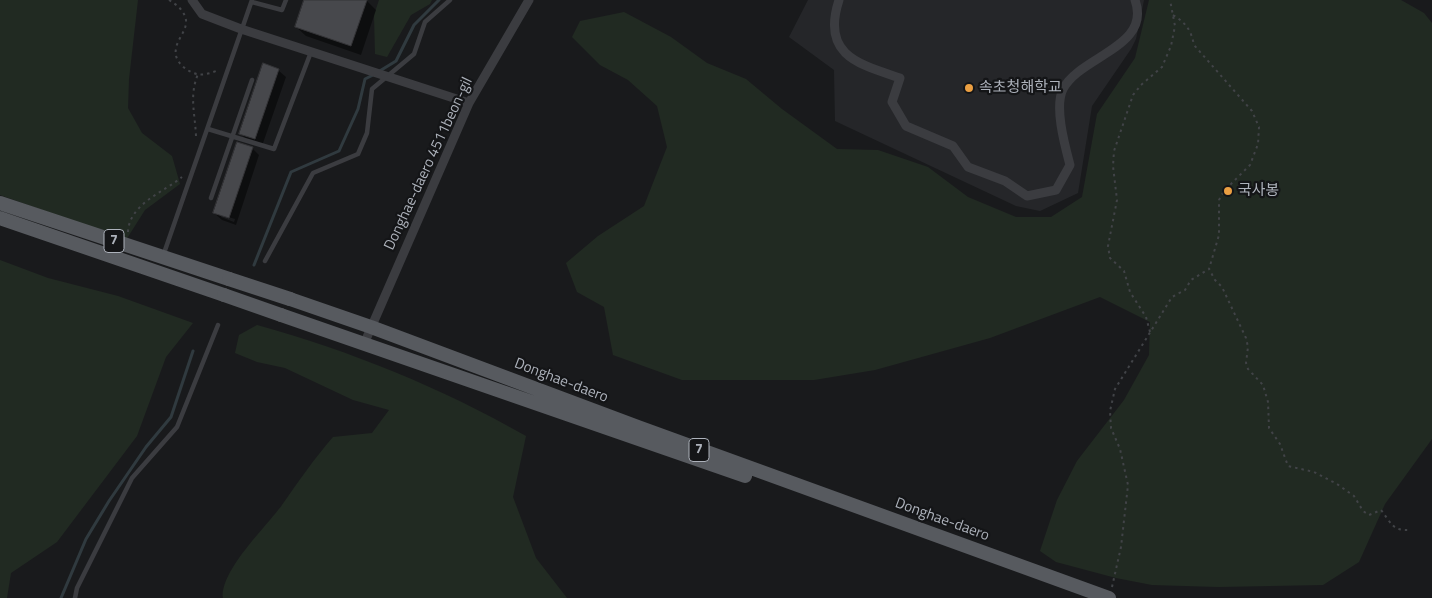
<!DOCTYPE html>
<meta charset="utf-8">
<style>
body{margin:0}
canvas{display:block;background:#191a1c}
</style>
<canvas width="1432" height="598"></canvas>
<script>
const c = document.querySelector('canvas').getContext('2d');
c.lineJoin = 'round';
function fill(path, color) { c.fillStyle = color; c.fill(path, 'evenodd'); }
function strokePath(path, color, width, dash) { c.strokeStyle = color; c.lineWidth = width; c.lineCap = dash ? 'butt' : 'round'; c.setLineDash(dash || []); c.stroke(path); }
function label(font, color, halo, rows, align = 'center') {
  c.font = font + ' "Titillium Web","Noto Sans KR",sans-serif'; c.lineWidth = 4.5; c.setLineDash([]); c.textBaseline = 'middle'; c.strokeStyle = halo; c.fillStyle = color; for (const [text, x, y, turn = 0] of rows) {
    c.save(); c.translate(x, y); c.rotate((+turn || 0) * Math.PI / 180); c.textAlign = isNaN(turn) ? turn : align; if (halo) c.strokeText(text, 0, 0); c.fillText(text, 0, 0); c.restore();
  }
}
fill(new Path2D(`
 M808,0H1144L1136,39L1131,49L1092,106L1078,193L1040,211L1016,206L835,121L834,70L789,37Z`), '#252629');
fill(new Path2D(`
 M0,0H138L129,79L128,108L142,133L172,156L180,184L145,210L126,240L0,195Z
 M379,0H432L430,4L411,15L387,57L375,54L374,15Z
 M1149,0H1401L1424,13L1432,23V439L1385,504L1359,562L1323,585L1218,587L1152,585L1116,578L1056,562L1040,551L1057,500L1077,461L1124,400L1149,355L1150,322L1100,297L990,338L875,370L814,380H682L613,355L604,307L577,292L566,263L598,236L644,206L667,147L657,106L628,80L600,65L572,37L580,21L624,12L671,37L707,63L746,79L782,109L837,149L878,150L928,167L968,197L1016,217H1051L1082,197L1097,114L1135,58Z
 M0,260L48,278L118,296L193,323L166,357L137,436L57,542L11,573L7,598H0Z
 M257,325C351,351 442,388 526,436L513,497L536,558L567,598H223C220,571 266,527 282,505C298,482 314,459 333,437L372,433L389,410L353,400L285,368L257,362L235,353L239,335Z`), '#212a22');
fill(new Path2D(`
 M305,0L367,1L376,10L361,55L306,36L296,27Z
 M278,70L286,77L262,146L248,141L241,134Z
 M252,148L259,155L236,225L222,220L214,213ZM221,215L235,219L234,222L221,217Z`), '#0007');
strokePath(new Path2D(`
 M378,72L396,61L414,25L439,0
 M254,265L291,172L339,151L358,109L365,79L373,75
 M61,598L86,539L109,501L146,447L171,417L193,351`), '#303a3f', 3);
const building = new Path2D(`
 M304,0H367L351,46L295,27Z
 M263,63L279,69L255,139L239,134Z
 M237,142L253,147L229,218L213,213Z`);
fill(building, '#47484c');
strokePath(building, '#343437', 1);
strokePath(new Path2D(`
 M169,0C177,5 184,10 186,20C187,31 177,39 176,49C173,61 187,72 197,74C204,76 213,72 219,70
 M1173,15C1186,23 1191,30 1194,45L1252,111L1259,127L1258,144L1250,165L1224,191L1219,200V235L1209,269L1215,280L1222,287L1246,338L1248,347L1246,363L1248,369L1263,385L1268,402L1269,428L1280,444L1288,466L1314,472L1337,484L1354,496L1363,511L1369,515L1381,510C1392,524 1392,531 1411,530
 M196,136C195,113 189,96 198,74
 M128,232C129,204 164,192 182,177
 M1150,332L1146,317L1130,292L1124,271L1110,258L1108,246L1117,200L1113,166L1114,151L1133,95L1141,85L1162,67L1171,46L1175,26L1170,0
 M1112,587L1121,547L1128,485L1120,449L1111,428L1110,411L1115,389L1172,297L1185,290L1191,280L1209,269`), '#414347', 2, [2.5, 4]);
strokePath(new Path2D(`
 M252,2L282,10L286,0
 M208,129L274,149L311,52
 M211,198L252,80
 M163,256L252,0
 M265,261L313,173L358,154L367,133L372,89L414,54L425,22L450,0
 M75,598L77,588L132,478L177,427L218,325`), '#3b3c40', 4.5);
strokePath(new Path2D(`
 M192,0L202,14L241,29L469,103
 M839,0C821,55 858,64 900,78L892,102L906,126L953,146L968,167L1005,181L1027,196L1056,190L1070,165C1065,146 1054,107 1063,89C1080,56 1152,47 1135,0
 M364,344L469,103L529,0`), '#3b3c40', 9);
strokePath(new Path2D(`
 M0,203L229,279
 M0,218L224,295
 M290,299L371,327L638,427L1109,598
 M281,315L745,476`), '#575a5f', 14);
strokePath(new Path2D(`
 M229,279L290,299
 M224,295L281,315`), '#575a5f', 14);
for (const [x, y, r, color] of [
 [969,88,5,"#eb9f42"],
 [1228,191,5,"#eb9f42"]
]) { const dot = new Path2D(); dot.arc(x, y, r, 0, 2 * Math.PI); c.fillStyle = color; c.fill(dot); strokePath(dot, '#141517', 2); }
for (const [x, y, w] of [
 [114,241,20],
 [699,450,20]
]) { const box = new Path2D(); box.roundRect(x - w / 2, y - 11.5, w, 23, 4); c.fillStyle = '#141517'; c.fill(box); strokePath(box, '#adb2bb', 1); }
label('bold 14px', '#adb2bb', null, [
 ["7",114,241],
 ["7",699,450]
]);
label('15px', '#adb2bb', '#141517', [
 ["속초청해학교",979,88],
 ["국사봉",1238,191]
], 'left');
label('15px', '#adb2bb', '#141517', [
 ["Donghae-daero 4511beon-gil",429,164,-65],
 ["Donghae-daero",561,381,21],
 ["Donghae-daero",942,520,20]
]);
</script>
